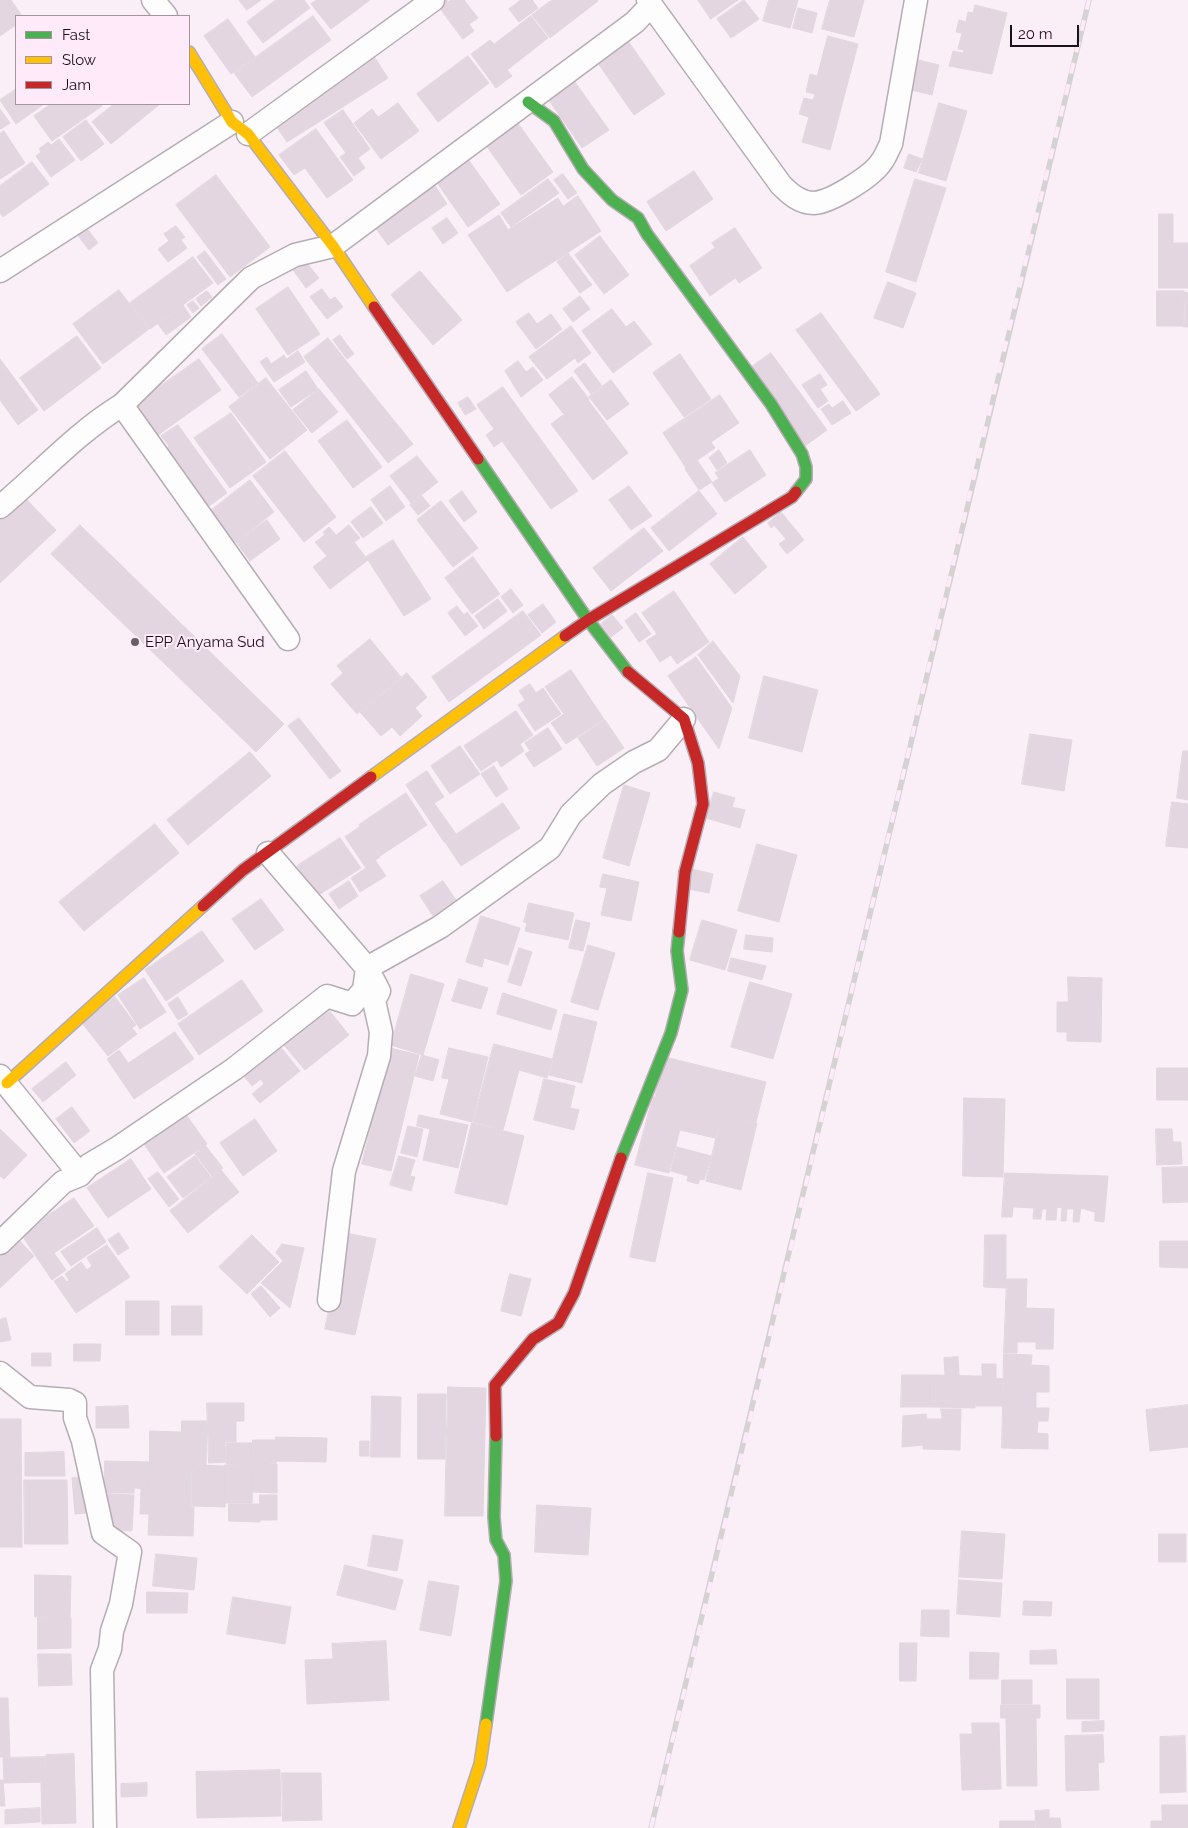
<!DOCTYPE html>
<style>
body{margin:0}
#map{position:relative;width:1188px;height:1828px;overflow:hidden;background:#faeff7;font-family:Raleway,sans-serif}
canvas{display:block}
.legend{position:absolute;left:15px;top:15px;width:175px;height:90px;box-sizing:border-box;background:#ffeafa;border:1px solid #a394a0;margin:0;padding:6px 9px;list-style:none;font-size:15px;color:#191218}
.legend li{display:flex;align-items:center;gap:10px;height:25px}
.legend b{width:25px;border:1px solid #a394a0}
.scale{position:absolute;left:1010px;top:25px;width:69px;height:22px;box-sizing:border-box;border:2px solid #191218;border-top:0;padding-left:6px;font-size:15px;line-height:18px;white-space:nowrap;color:#191218;-webkit-text-stroke:4px #ffeafa;paint-order:stroke}
</style>
<div id="map">
<canvas width="1188" height="1828"></canvas>
<ul class="legend">
<li><b style="height:6px;background:#4caf50"></b>Fast</li>
<li><b style="height:6px;background:#ffc107"></b>Slow</li>
<li><b style="height:6px;background:#c62828"></b>Jam</li>
</ul>
<div class="scale">20 m</div>
</div>
<script>
const c = document.querySelector('canvas').getContext('2d');
c.lineJoin = 'round';
function fill(path, color) { c.fillStyle = color; c.fill(path, 'evenodd'); }
function strokePath(path, color, width, dash) { c.strokeStyle = color; c.lineWidth = width; c.lineCap = dash ? 'butt' : 'round'; c.setLineDash(dash || []); c.stroke(path); }
function label(font, color, halo, rows, align = 'center') {
  c.font = font + ' Raleway,sans-serif'; c.lineWidth = 4; c.setLineDash([]); c.textBaseline = 'middle'; c.strokeStyle = halo; c.fillStyle = color; for (const [text, x, y, turn = 0] of rows) {
    c.save(); c.translate(x, y); c.rotate((+turn || 0) * Math.PI / 180); c.textAlign = isNaN(turn) ? turn : align; if (halo) c.strokeText(text, 0, 0); c.fillText(text, 0, 0); c.restore();
  }
}
const building = new Path2D(`
 M0,0H11L22,16H16V25L0,36Z
 M239,0H261L247,10Z
 M276,0H304L310,8L263,43L247,22Z
 M317,0H370L331,29L311,4Z
 M434,0H447L448,2L451,0H464L478,18L469,24L474,31L463,39Z
 M521,0H532L538,8L519,22L509,9Z
 M552,0H597L598,1L550,38L532,15Z
 M698,0H738L711,19Z
 M744,0L759,19L731,38L717,19Z
 M769,0H798L790,28L763,21Z
 M830,0H864L854,37L822,29Z
 M975,5L1007,13L992,74L949,66L953,51L963,53L964,50L958,49L962,33L956,32L959,20L966,22L968,12L973,13Z
 M798,8L817,13L812,33L793,28Z
 M313,16L331,40L252,97L234,73Z
 M531,16L548,38L507,70L512,76L496,88L471,54L490,40L494,44Z
 M228,19L255,57L231,74L204,36Z
 M828,36L858,44L830,150L802,142L809,117L799,114L804,98L813,100L815,94L806,92L810,74L817,76Z
 M626,38L665,94L634,115L595,59Z
 M373,55L388,78L341,108L326,85Z
 M468,56L489,83L438,122L417,94Z
 M910,58L939,65L932,95L903,88Z
 M570,75L609,130L582,148L544,93Z
 M326,85L341,108L287,142L272,120Z
 M16,89V104H44L16,124L0,100Z
 M398,103L419,131L381,159L354,123L372,109L378,117Z
 M939,103L967,111L946,181L919,173Z
 M51,104H100L102,106L52,141L34,116Z
 M114,104H160L111,144L92,122Z
 M0,109L10,123L1,129L0,128Z
 M343,110L370,149L358,158L365,168L354,176L340,157L346,153L324,123Z
 M86,120L104,144L81,161L63,137Z
 M517,122L553,172L521,195L486,145Z
 M316,129L353,180L327,198L305,168L294,175L279,155Z
 M4,131L25,163L0,179V134Z
 M59,139L75,160L51,177L36,156L41,152L39,149L48,142L51,145Z
 M909,154L922,159L916,172L904,168Z
 M465,155L500,204L468,227L433,177Z
 M32,162L49,184L3,217L0,213V186Z
 M694,171L713,199L666,231L647,202Z
 M563,174L577,193L568,199L554,180Z
 M216,175L270,247L230,277L176,205Z
 M429,177L447,204L388,245L369,219Z
 M548,179L559,193L511,227L501,213Z
 M915,179L946,188L916,282L886,272Z
 M578,196L601,231L507,292L468,235L499,215L508,230L558,198L563,206Z
 M1159,214H1173V243H1188V288H1159Z
 M447,218L458,233L443,244L432,228Z
 M176,226L185,237L181,240L187,248L168,262L158,249L169,241L164,234Z
 M86,227L98,243L89,250L76,233Z
 M735,228L762,268L739,283L712,243Z
 M600,236L629,275L604,294L575,255Z
 M715,248L735,278L710,296L690,266Z
 M205,251L226,279L218,285L197,257Z
 M568,253L592,285L580,293L557,262Z
 M193,257L213,283L150,329L130,303Z
 M305,261L319,278L306,288L293,270Z
 M420,271L462,320L433,345L391,295Z
 M888,282L916,293L903,328L874,318Z
 M288,287L320,334L288,355L256,309Z
 M322,289L330,300L335,297L343,307L327,319L310,297Z
 M119,290L149,329L103,364L73,324Z
 M207,291L212,297L201,306L196,299Z
 M1157,291H1184L1183,326H1157Z
 M1185,292L1188,293V327H1184Z
 M580,296L590,309L573,322L563,309Z
 M193,301L199,308L193,313L187,305Z
 M183,305L191,317L166,335L158,324Z
 M612,309L626,327L634,321L652,344L613,373L582,331Z
 M529,313L537,324L551,314L562,329L536,349L516,322Z
 M821,313L880,394L856,411L796,330Z
 M571,326L591,353L578,363L575,358L547,379L529,357Z
 M222,334L258,383L239,397L202,349Z
 M340,335L354,354L347,359L333,340Z
 M77,336L101,368L44,411L20,378Z
 M328,338L371,392L347,411L304,357Z
 M298,351L305,362L274,382L260,362L267,357L271,364L284,355L286,359Z
 M771,353L827,430L805,446L749,369Z
 M680,354L711,399L684,417L653,373Z
 M0,359L38,410L18,425L0,400Z
 M199,359L221,390L158,435L135,404Z
 M518,361L526,372L533,367L543,380L521,397L505,371Z
 M585,363L602,386L591,394L574,371Z
 M306,371L318,389L291,407L279,390Z
 M820,374L827,385L820,389L828,401L818,408L802,385Z
 M572,377L589,399L566,417L549,395Z
 M266,378L307,430L270,459L229,407Z
 M611,380L629,404L607,420L589,397Z
 M503,387L578,491L551,509L502,441L494,447L486,435L494,429L477,405Z
 M319,389L338,412L312,433L293,410Z
 M371,392L413,444L388,463L347,411Z
 M720,395L739,423L711,442L715,448L686,468L663,433Z
 M468,397L476,409L465,415L458,403Z
 M588,400L628,453L593,480L551,424L563,415L565,417Z
 M843,401L851,413L832,425L821,409L829,404L832,408Z
 M231,413L266,462L230,488L194,438Z
 M347,420L382,467L353,488L318,441Z
 M178,425L227,493L205,509L164,450L169,446L161,436Z
 M719,450L727,463L717,470L709,458Z
 M750,450L766,475L725,502L712,483L719,478L715,473Z
 M285,451L336,517L304,542L253,476Z
 M417,456L438,482L411,503L390,476Z
 M697,460L712,482L699,490L685,469Z
 M250,480L274,512L233,544L209,512Z
 M390,486L405,507L386,521L371,500Z
 M629,486L652,516L631,530L609,500Z
 M462,491L477,512L464,522L449,501Z
 M699,491L717,514L669,551L651,528Z
 M422,496L430,506L418,515L410,505Z
 M24,497L56,530L0,583V520Z
 M441,501L478,548L453,567L417,520Z
 M371,507L383,523L363,538L351,522Z
 M781,512L804,540L787,554L779,544L786,539L774,525L771,528L768,523Z
 M267,520L280,539L250,561L236,542Z
 M80,525L284,724L256,752L51,554Z
 M349,525L360,538L354,542L368,560L330,589L313,567L327,556L315,542L325,535L323,532L329,527L336,535Z
 M644,528L663,551L611,591L593,568Z
 M743,537L767,567L735,594L710,564Z
 M393,540L431,599L404,616L366,557Z
 M473,557L500,594L472,614L445,578Z
 M511,589L523,605L513,613L501,597Z
 M674,591L709,642L677,664L671,655L660,662L646,641L657,634L642,613Z
 M498,599L507,611L484,629L475,616Z
 M543,604L556,622L542,633L528,615Z
 M457,606L464,615L467,612L478,626L465,636L448,613Z
 M523,611L541,635L449,702L432,677Z
 M636,613L651,634L639,642L625,621Z
 M612,615L623,628L611,637L601,624Z
 M370,639L401,677L357,714L331,684L343,673L337,666Z
 M713,641L740,676L733,703L698,655Z
 M696,657L732,708L719,749L668,676Z
 M571,670L604,719L566,744L551,723L564,714L545,687Z
 M407,673L427,697L415,708L422,716L400,736L392,727L381,736L360,712Z
 M764,676L818,690L802,752L749,738Z
 M530,684L536,693L543,688L561,714L535,731L518,705L525,700L519,691Z
 M516,711L533,735L520,744L524,751L501,767L497,760L481,771L464,746Z
 M299,718L341,771L330,779L288,726Z
 M605,720L624,748L597,766L578,738Z
 M548,728L562,749L534,767L525,754L530,751L525,743Z
 M1030,734L1072,740L1064,791L1022,784Z
 M460,746L480,774L450,794L431,766Z
 M1183,751H1188V800L1177,798Z
 M250,752L271,776L188,845L167,820Z
 M494,766L508,789L496,797L481,774Z
 M427,771L444,797L434,803L456,834L444,842L406,785Z
 M624,785L650,793L629,866L603,858Z
 M714,792L735,798L732,807L745,810L740,828L706,818Z
 M406,793L427,825L380,856L359,825Z
 M1172,802L1188,804V848L1166,846Z
 M503,803L520,828L461,866L445,842Z
 M155,824L179,853L84,931L59,902Z
 M360,827L380,857L375,860L386,876L360,892L351,878L366,868L345,837Z
 M340,838L361,868L317,896L297,866Z
 M757,844L797,855L779,922L738,911Z
 M692,869L713,874L709,893L688,889Z
 M603,874L639,882L631,921L601,915L607,888L600,887Z
 M349,881L358,896L339,909L329,894Z
 M443,881L456,900L433,916L420,896Z
 M261,899L284,930L255,950L232,919Z
 M529,903L574,913L568,940L525,931L527,923L524,922Z
 M481,916L520,928L508,965L484,958L482,967L466,962Z
 M576,920L590,923L583,951L569,948Z
 M702,920L737,930L725,970L690,960Z
 M202,931L224,961L166,1001L145,970Z
 M746,935L773,938L772,952L744,949Z
 M588,945L615,953L598,1010L571,1002Z
 M519,948L532,952L521,986L508,982Z
 M731,958L766,966L762,980L728,971Z
 M411,974L444,984L423,1055L391,1045Z
 M1068,977L1102,978L1101,1042L1067,1041V1032H1057V1002H1068Z
 M144,978L166,1012L140,1029L118,995Z
 M459,979L488,988L481,1009L452,1001Z
 M242,980L263,1011L199,1055L178,1024Z
 M750,982L792,994L773,1059L731,1047Z
 M503,993L557,1010L551,1030L497,1014Z
 M115,997L136,1025L132,1028L137,1034L108,1056L82,1023Z
 M178,997L188,1014L178,1020L168,1004Z
 M328,1009L349,1035L305,1070L284,1045Z
 M564,1014L597,1022L582,1083L549,1075Z
 M175,1032L194,1059L134,1099L107,1059L119,1050L128,1063Z
 M494,1044L552,1059L547,1078L519,1070L503,1130L473,1122Z
 M279,1045L300,1071L260,1103L252,1094L264,1084L261,1079L252,1086L242,1074Z
 M390,1048L419,1055L391,1171L362,1164Z
 M449,1048L488,1057L472,1122L440,1114L449,1079L442,1078Z
 M422,1055L439,1060L433,1081L415,1076Z
 M665,1057L766,1082L756,1122L655,1097Z
 M66,1062L76,1075L43,1102L32,1089Z
 M1157,1068H1188V1100H1157Z
 M544,1079L575,1086L570,1108L579,1110L574,1130L534,1120Z
 M653,1097L686,1105L669,1173L635,1165Z
 M964,1098L1005,1099L1003,1177L963,1176Z
 M686,1105L722,1114L715,1138L680,1130Z
 M72,1107L90,1131L74,1143L56,1119Z
 M722,1114L757,1123L741,1190L706,1181Z
 M419,1115L468,1125L458,1168L423,1160L430,1129L417,1126Z
 M187,1116L207,1144L164,1173L144,1144Z
 M255,1119L277,1151L243,1176L220,1143Z
 M472,1123L524,1136L507,1205L455,1193Z
 M408,1126L423,1129L417,1157L401,1153Z
 M0,1129L27,1155L4,1179L0,1176Z
 M1156,1129H1172L1173,1142H1181L1182,1164L1157,1165Z
 M205,1145L223,1168L212,1176L195,1154Z
 M677,1147L711,1156L704,1180L700,1179L698,1184L687,1181L688,1176L671,1171Z
 M195,1156L211,1177L183,1198L167,1177Z
 M399,1156L415,1160L410,1176L415,1177L411,1191L390,1185Z
 M131,1159L151,1189L108,1218L87,1188Z
 M1188,1167V1202L1163,1203L1162,1168Z
 M221,1170L239,1192L188,1233L170,1211Z
 M158,1172L179,1199L169,1207L148,1179Z
 M648,1173L673,1178L655,1262L630,1257Z
 M1005,1173L1108,1176L1104,1222L1095,1221V1212L1081,1208L1079,1222H1073L1074,1209H1067L1066,1221H1061L1062,1208L1057,1207L1056,1220H1046L1047,1209H1042L1041,1219H1033L1034,1208L1013,1207L1012,1217H1002Z
 M74,1198L94,1226L54,1253L66,1270L52,1280L21,1234Z
 M97,1228L106,1242L71,1266L61,1252Z
 M119,1233L129,1248L118,1255L108,1240Z
 M346,1233L376,1239L355,1335L325,1329Z
 M13,1234L34,1256L0,1288V1247Z
 M252,1235L279,1262L247,1294L219,1267Z
 M985,1235H1006V1288L984,1287Z
 M1160,1241H1188V1268L1160,1267Z
 M282,1244L304,1248L290,1308L261,1283L283,1261L276,1253Z
 M107,1245L130,1277L76,1313L54,1281L62,1276L67,1282L69,1280L65,1274L81,1262L87,1270L92,1266L87,1258Z
 M510,1274L531,1279L521,1316L501,1311Z
 M1007,1279H1027L1026,1308L1054,1309L1053,1349H1036V1342H1017V1353H1004Z
 M261,1286L280,1308L270,1317L251,1294Z
 M126,1301H159V1335H126Z
 M172,1306H202V1335H172Z
 M6,1318L11,1340L0,1342V1320Z
 M74,1344H101L100,1361H74Z
 M32,1353H51V1366H32Z
 M1004,1354L1032,1355L1031,1365L1049,1366V1392H1036V1408H1049L1048,1421H1038L1037,1433L1048,1434V1449L1002,1448Z
 M958,1357L959,1375H945L944,1358Z
 M982,1364H996V1378L1003,1379L1002,1406H976V1376H982Z
 M902,1375H935V1407H901Z
 M936,1375L976,1376L975,1408L935,1407Z
 M448,1387L486,1388L483,1516H445Z
 M418,1394H446L445,1459H418Z
 M372,1396L401,1397L400,1457H371Z
 M207,1403H244V1421H236V1442H225L226,1462L209,1463Z
 M1188,1405V1447L1150,1451L1146,1410Z
 M128,1406L129,1428H96V1407Z
 M941,1409H961L960,1450L923,1449V1445L902,1447L903,1416L926,1414L927,1419H942Z
 M0,1419H21L22,1547H0Z
 M182,1421H207L206,1465L181,1464Z
 M150,1431L181,1432V1464L191,1465L190,1507H194L193,1536L148,1535L149,1514H140L141,1489H149Z
 M276,1437L327,1438L326,1462L276,1461Z
 M253,1440H276V1463H252Z
 M360,1441H369V1456H360Z
 M227,1443H252V1465L227,1464Z
 M64,1452L65,1476H25V1453Z
 M105,1461L149,1462V1489L134,1488V1493H105Z
 M253,1463L277,1464V1493L253,1492Z
 M192,1465L225,1466V1507L191,1506Z
 M225,1465H253L252,1503H225Z
 M84,1477L87,1513L75,1514L72,1478Z
 M24,1480H67L68,1544H25Z
 M108,1494L134,1495L132,1531L106,1530Z
 M260,1495H277V1520H260Z
 M229,1504H260V1522L229,1521Z
 M537,1505L591,1508L588,1555L535,1552Z
 M962,1531L1005,1534L1002,1579L959,1577Z
 M1159,1534H1186V1562H1159Z
 M373,1535L403,1540L397,1571L368,1566Z
 M156,1554L197,1558L194,1590L153,1586Z
 M345,1565L403,1580L395,1610L337,1595Z
 M35,1575L71,1576L70,1618L35,1617Z
 M959,1580L1002,1583L1000,1617L957,1614Z
 M429,1581L459,1586L451,1636L420,1630Z
 M147,1592L188,1593L187,1613H147Z
 M233,1597L291,1607L285,1644L227,1634Z
 M1024,1601L1052,1602L1051,1616L1023,1615Z
 M922,1610H949V1637L921,1636Z
 M38,1618H71V1648L38,1649Z
 M386,1641L389,1700L307,1704L305,1660L333,1659L332,1644Z
 M900,1643H917L916,1681H900Z
 M1056,1650L1057,1664H1030V1651Z
 M970,1652L999,1653L998,1679H970Z
 M38,1654H71L72,1685L39,1686Z
 M1067,1679H1099V1719H1067Z
 M1002,1680H1032V1704H1002Z
 M0,1698H8L10,1757H0Z
 M1001,1705H1040V1718H1001Z
 M1036,1718L1037,1786H1007L1006,1719Z
 M1104,1721V1731L1082,1732V1722Z
 M972,1723H999L1001,1789L962,1790L960,1734H972Z
 M1103,1735L1104,1762L1098,1763L1099,1790L1066,1791L1065,1736Z
 M1185,1736L1186,1792L1160,1793V1737Z
 M74,1754L76,1823L42,1824L41,1783H46V1755Z
 M45,1757L46,1782L4,1783L3,1758Z
 M280,1770L281,1816L197,1818L196,1772Z
 M282,1773H321L322,1820L283,1821Z
 M0,1780H3L5,1806H0Z
 M147,1783V1796L121,1797V1784Z
 M1162,1805H1188V1828H1151V1821H1162Z
 M40,1808V1822L5,1824V1810Z
 M1049,1810V1828H1036L1035,1811Z
 M1050,1818H1060L1061,1828H1050Z
 M1000,1821H1035V1828H1000Z`);
fill(building, '#e4d6e1');
strokePath(building, '#e0d7dd', 1);
const street = new Path2D(`
 M153,0L166,16
 M651,5L781,185C790,194 800,203 814,203C831,202 873,176 882,161C886,156 888,149 891,144L916,0
 M248,134L433,0
 M0,271L232,122
 M122,405L288,639
 M0,507C41,473 76,433 122,405L251,278L295,255L333,246L635,22L651,5L648,0
 M268,853L367,968L379,991L374,1001L381,1032L379,1056L344,1171L329,1300
 M367,968L440,927L550,848L571,814L602,784L634,762L658,750L684,719
 M0,1076L80,1175
 M0,1243L63,1182L80,1175L89,1165L116,1149L234,1069L327,996L352,1004L364,990L367,968
 M0,1373L30,1397L69,1400L75,1403V1418L83,1441L103,1533L130,1552L121,1604L112,1631L110,1649L102,1670L105,1828`);
const fast = new Path2D(`
 M528,102L554,121L583,169L612,200L638,218L647,234L771,404L802,454L806,467V479L796,492
 M478,459L588,620L628,672
 M621,1158L671,1033L682,990L677,951L679,932
 M486,1724L506,1581L504,1555L496,1540L494,1517L496,1436`);
const slow = new Path2D(`
 M189,52L232,122L248,134L333,246L374,307
 M371,777L565,636
 M7,1083L203,906
 M459,1828L480,1764L486,1724`);
const jam = new Path2D(`
 M374,307L478,459
 M565,636L588,620L792,497L796,492
 M628,672L684,719L698,763L703,804L685,872L679,932
 M203,906L243,870L371,777
 M496,1436L495,1385L533,1339L558,1323L574,1293L621,1158`);
strokePath(street, '#b5adb3', 25);
strokePath(fast, '#b5adb3', 14);
strokePath(slow, '#b5adb3', 14);
strokePath(jam, '#b5adb3', 14);
strokePath(street, '#fefdfe', 22);
strokePath(fast, '#4caf50', 11);
strokePath(slow, '#ffc107', 11);
strokePath(jam, '#c62828', 11);
const rail = new Path2D(`
 M651,1828C800,1219 940,609 1089,0`);
strokePath(rail, '#d5d2d4', 5.5);
strokePath(rail, '#ffeafa', 4, [11]);
for (const [x, y, r, color] of [
 [135,642,5,"#685f66"]
]) { const dot = new Path2D(); dot.arc(x, y, r, 0, 2 * Math.PI); c.fillStyle = color; c.fill(dot); strokePath(dot, '#ffeafa', 2); }
label('15px', '#191218', '#ffeafa', [
 ["EPP Anyama Sud",145,642]
], 'left');
</script>
